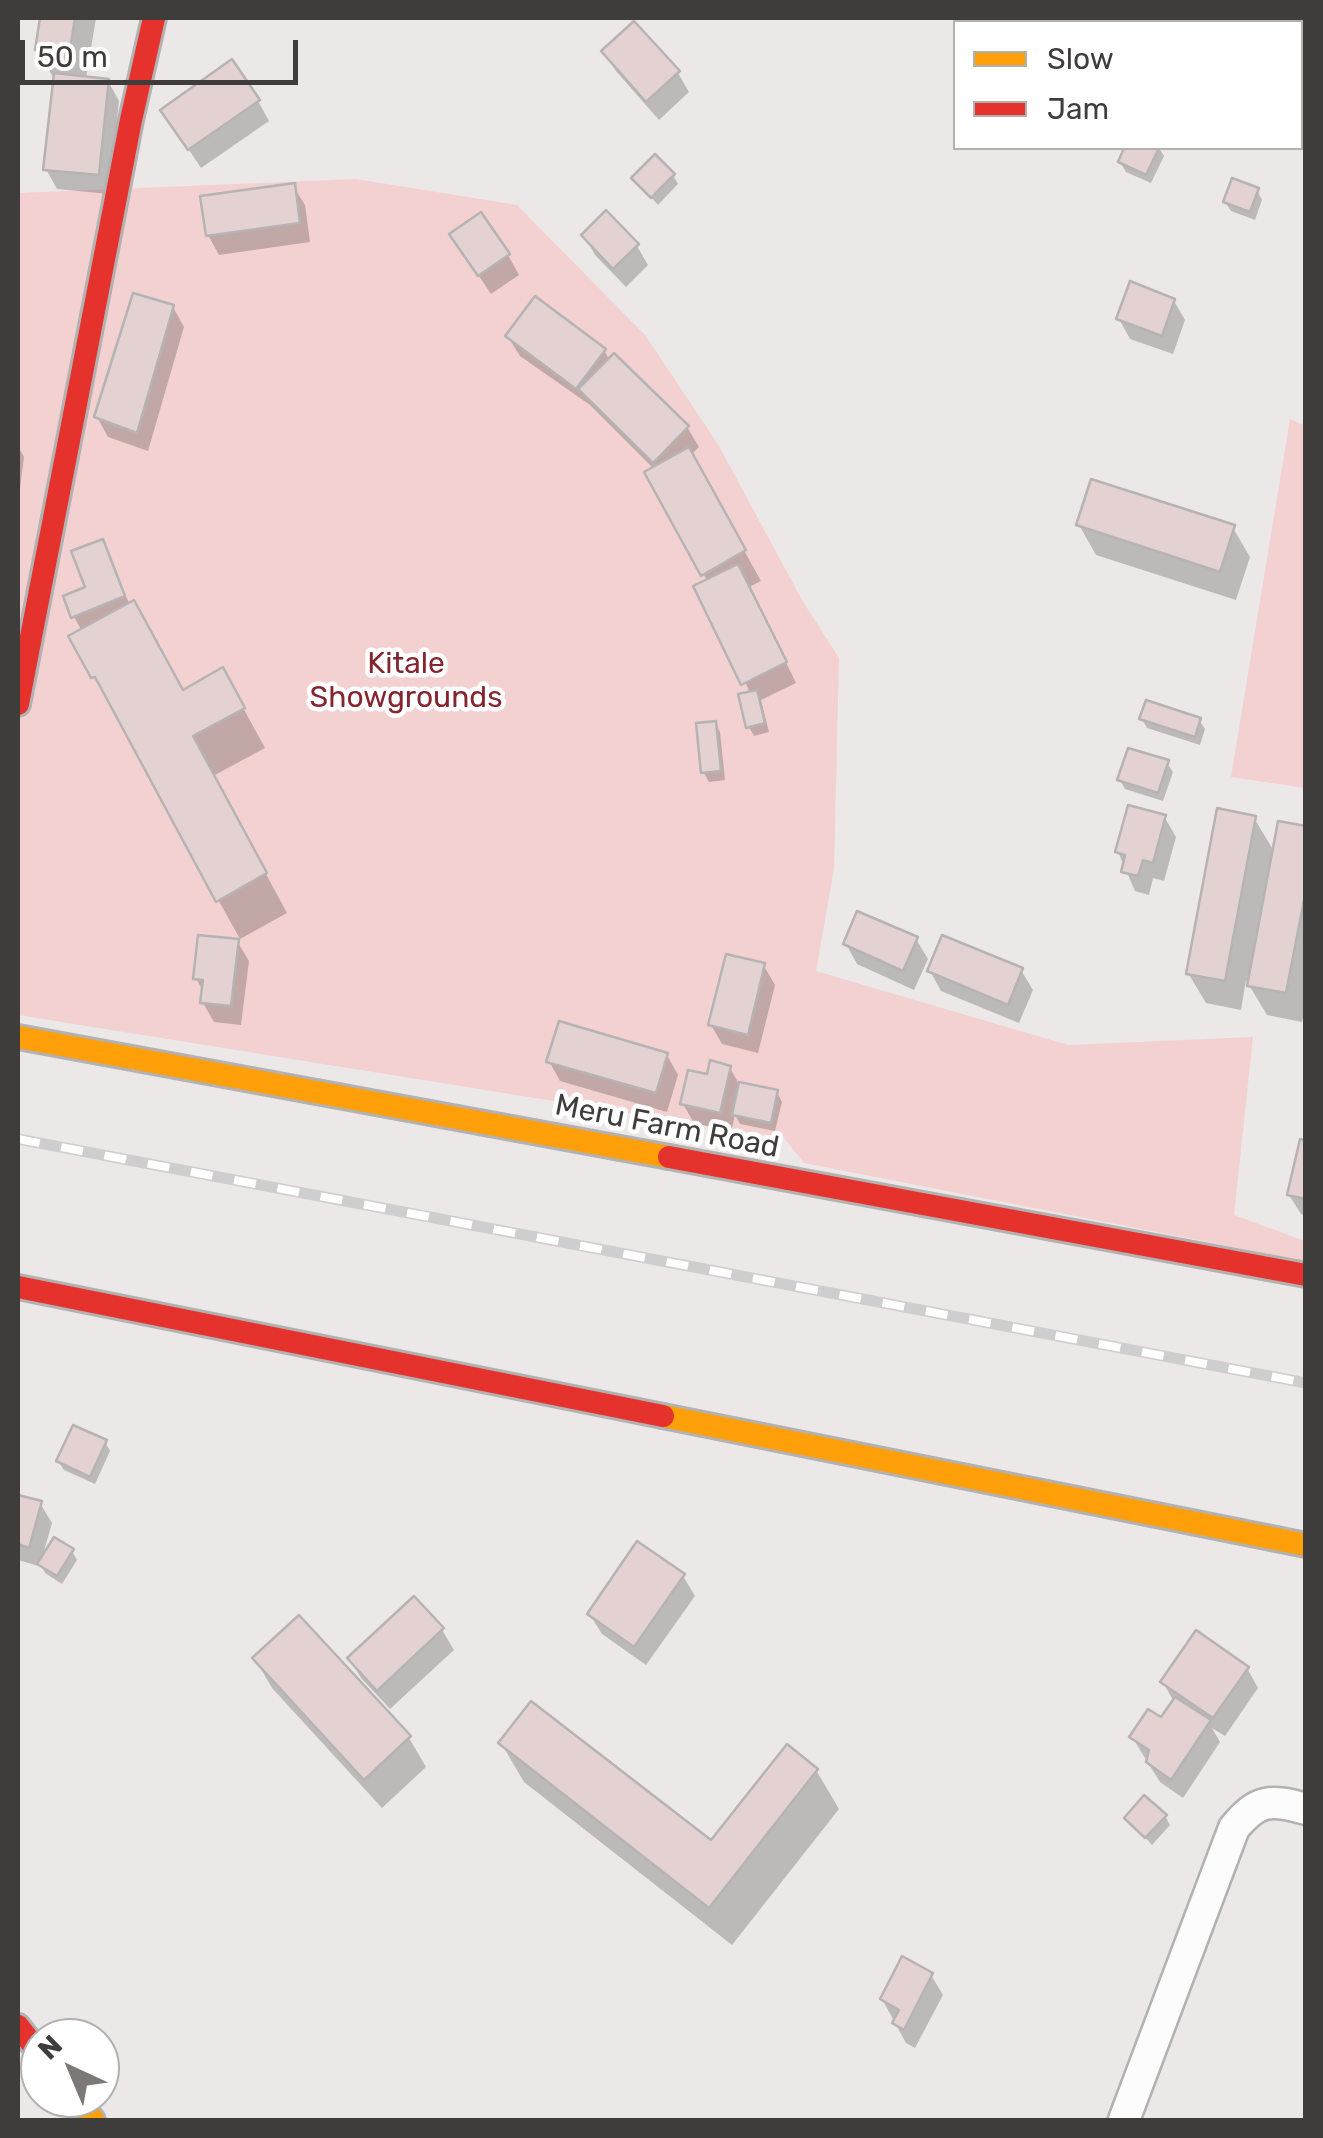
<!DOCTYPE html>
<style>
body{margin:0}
#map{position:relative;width:1323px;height:2138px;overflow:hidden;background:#ece8e8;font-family:Rubik,sans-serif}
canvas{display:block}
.frame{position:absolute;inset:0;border:20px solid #3f3c3c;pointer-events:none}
.legend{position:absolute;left:953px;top:20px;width:350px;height:130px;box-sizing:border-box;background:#fff;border:2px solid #b2b1b1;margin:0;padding:12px 18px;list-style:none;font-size:30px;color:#3f3c3c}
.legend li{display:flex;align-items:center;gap:20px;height:50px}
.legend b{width:50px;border:2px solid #b2b1b1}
.north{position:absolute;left:20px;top:2018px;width:100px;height:100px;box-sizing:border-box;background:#fff;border:2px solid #b2b1b1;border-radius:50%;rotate:316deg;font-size:28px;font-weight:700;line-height:40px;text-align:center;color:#3f3c3c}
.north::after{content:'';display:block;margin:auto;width:35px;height:45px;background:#7c7878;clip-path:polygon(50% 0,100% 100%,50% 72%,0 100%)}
.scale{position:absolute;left:20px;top:40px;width:278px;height:45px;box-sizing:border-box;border:5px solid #3f3c3c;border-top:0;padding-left:12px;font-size:30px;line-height:35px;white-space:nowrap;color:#3f3c3c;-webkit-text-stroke:8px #fff;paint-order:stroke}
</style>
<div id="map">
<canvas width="1323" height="2138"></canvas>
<div class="frame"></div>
<ul class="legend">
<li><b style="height:12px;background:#ff9f0a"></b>Slow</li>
<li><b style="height:12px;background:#e5322d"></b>Jam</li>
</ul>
<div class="north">N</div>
<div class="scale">50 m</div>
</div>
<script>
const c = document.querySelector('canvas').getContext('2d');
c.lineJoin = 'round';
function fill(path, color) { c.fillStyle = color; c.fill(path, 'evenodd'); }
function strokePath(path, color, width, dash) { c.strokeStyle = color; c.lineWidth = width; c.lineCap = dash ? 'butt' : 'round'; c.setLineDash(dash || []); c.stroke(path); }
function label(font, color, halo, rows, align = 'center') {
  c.font = font + ' Rubik,sans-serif'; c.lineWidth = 9; c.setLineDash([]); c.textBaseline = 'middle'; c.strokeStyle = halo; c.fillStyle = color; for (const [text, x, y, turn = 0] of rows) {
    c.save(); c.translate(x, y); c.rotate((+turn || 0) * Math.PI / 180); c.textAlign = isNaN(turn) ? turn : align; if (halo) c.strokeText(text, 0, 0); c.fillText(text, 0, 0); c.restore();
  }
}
fill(new Path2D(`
 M356,179L517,205L645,335L719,446L802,600L839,658L834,869L816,971L1068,1045L1253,1037L1234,1215L1305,1241V1261L804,1163L784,1138L18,1015V193Z
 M1290,419L1306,426L1305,788L1231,777Z`), '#f3d1d1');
fill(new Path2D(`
 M43,18H96L86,79L108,81L119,101L109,194L57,189L46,169L55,81L38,50Z
 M1028,18H1053L1056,22H1031Z
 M1054,18H1076L1071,22H1060Z
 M604,52L678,73L689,92L659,120L616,71Z
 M258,101L269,121L201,168L163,111Z
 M1127,148H1159L1164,156L1151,183L1126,172L1120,162Z
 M673,175L678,184L658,205L635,179Z
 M293,186L305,205L310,242L219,255L208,235Z
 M1257,190L1262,200L1255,220L1231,211L1225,202Z
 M584,235L637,246L648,265L626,287L595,255Z
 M464,254L508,255L519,275L491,294Z
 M1174,301L1185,320L1173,354L1130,339L1119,319Z
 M173,307L184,327L148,451L108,437L97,417Z
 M508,337L604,350L610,361L687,427L699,447L691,455L761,581L749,587L796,683L761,700L769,732L754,736L749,727L750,694L708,582L647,473L654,469L590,405L520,356Z
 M18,446L24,457L18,505Z
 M1079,525L1233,528L1250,557L1236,600L1096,555Z
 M101,542L130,605L183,692L223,671L265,748L213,776L287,913L240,939L94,677L82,631L74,617L88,588Z
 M1142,719L1199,720L1205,729L1200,745L1147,728Z
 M715,723L720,732L725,780L709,782L704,773Z
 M1167,763L1173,772L1163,801L1125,789L1120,780Z
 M1165,818L1176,837L1164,881L1153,878L1149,895L1135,891L1118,852Z
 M1254,818L1275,853L1306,828V1004L1302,1022L1267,1015L1246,980L1241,1010L1206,1003L1188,973Z
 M916,939L928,959L914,990L857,964L846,944Z
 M237,941L249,961L241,1025L214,1022L203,1003L204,993L196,978Z
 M764,966L775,985L758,1053L722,1044L711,1025Z
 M1021,970L1033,990L1019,1023L941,991L930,971Z
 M667,1055L678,1075L667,1112L560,1081L549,1061Z
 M730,1068L739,1084L777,1092L782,1102L775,1131L740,1124L735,1115L731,1132L694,1123L683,1104L708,1077Z
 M1306,1143V1215L1301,1214L1289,1195Z
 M105,1442L110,1451L95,1484L64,1470L58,1461Z
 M18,1497L40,1503L52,1523L42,1558L72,1551L77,1560L62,1584L45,1573L42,1567L18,1560Z
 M683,1576L695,1596L646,1665L602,1634L590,1615Z
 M414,1599L442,1630L454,1650L390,1709L361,1678L350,1659Z
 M255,1659L409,1738L426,1767L382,1808L272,1688Z
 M1247,1668L1258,1688L1225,1736L1212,1728L1220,1742L1183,1798L1160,1782L1132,1737L1162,1720L1174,1702L1163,1682Z
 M501,1743L711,1844L816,1770L839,1809L732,1945L524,1782Z
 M1165,1816L1170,1825L1152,1845L1127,1818Z
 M931,1975L943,1995L915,2048L906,2043L882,1999Z`), '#0003');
const building = new Path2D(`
 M40,18H75L69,56L35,50Z
 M634,21L680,71L646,102L601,51Z
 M232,59L260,100L188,150L160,110Z
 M54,73L109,79L99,175L43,170Z
 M1124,148H1159L1146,175L1118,162Z
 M655,154L675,174L651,198L631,178Z
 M1232,178L1259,188L1250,212L1223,202Z
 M295,183L300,223L206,236L200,196Z
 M606,210L639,244L613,269L581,235Z
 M481,212L510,254L478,276L449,234Z
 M1130,281L1175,299L1162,336L1116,319Z
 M133,293L174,305L137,433L94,417Z
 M535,296L606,349L576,389L505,336Z
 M614,353L689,426L653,463L578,389Z
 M689,447L746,550L701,576L644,472Z
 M1091,479L1235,525L1220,572L1076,525Z
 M103,539L125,596L71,618L63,596L85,587L71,551Z
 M738,564L787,662L741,685L693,586Z
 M134,600L183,690L223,667L245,708L193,736L267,873L216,902L95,677L91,678L68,636Z
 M757,690L765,723L746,728L738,694Z
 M1146,700L1201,718L1195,737L1139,719Z
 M716,721L721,771L701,773L696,723Z
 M1128,748L1169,760L1158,793L1117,780Z
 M1128,805L1166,815L1153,863L1143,860L1138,876L1121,872L1125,855L1115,852Z
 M1217,808L1256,816L1225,981L1186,974Z
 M1278,821L1306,826V890L1286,993L1247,986Z
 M857,911L918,937L903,971L843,944Z
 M198,935L239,939L231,1006L200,1003L203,980L193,979Z
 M942,935L1023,968L1008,1005L927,971Z
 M726,954L765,963L748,1035L708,1025Z
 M559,1021L668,1053L656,1093L546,1062Z
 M710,1060L731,1066L720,1113L680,1104L688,1070L707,1074Z
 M739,1082L778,1090L771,1123L732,1115Z
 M1300,1139L1306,1140V1199L1287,1195Z
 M73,1425L107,1440L90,1477L56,1461Z
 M18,1495L42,1501L29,1548L18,1544Z
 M54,1537L74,1549L57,1576L37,1564Z
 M637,1541L685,1574L634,1647L587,1614Z
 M414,1596L444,1628L377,1691L347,1658Z
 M299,1615L411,1736L364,1780L252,1658Z
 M1196,1630L1249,1667L1213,1718L1160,1682Z
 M1175,1697L1211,1720L1171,1780L1146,1762L1149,1750L1129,1737L1148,1709L1161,1717Z
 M531,1701L711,1840L787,1744L818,1769L709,1908L498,1743Z
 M1144,1795L1167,1815L1145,1838L1124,1818Z
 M902,1956L933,1973L904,2030L892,2023L899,2010L880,1999Z`);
fill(building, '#e4d2d3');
strokePath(building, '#b6b3b3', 2.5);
const street = new Path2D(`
 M1124,2120L1234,1828C1258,1799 1270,1799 1306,1809`);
const slow = new Path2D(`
 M18,1037L669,1157
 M663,1416L1306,1545
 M75,2098L93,2120`);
const jam = new Path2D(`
 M18,704L131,120L154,18
 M669,1157L1306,1275
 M18,1287L663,1416
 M18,2026L40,2054`);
strokePath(street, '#b3b1b1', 35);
strokePath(slow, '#b3b1b1', 28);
strokePath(jam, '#b3b1b1', 28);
strokePath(street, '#fcfcfc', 30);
strokePath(slow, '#ff9f0a', 22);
strokePath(jam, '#e5322d', 22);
const rail = new Path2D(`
 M18,1139L1306,1383`);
strokePath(rail, '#cfcece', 11);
strokePath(rail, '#fff', 8, [22]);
label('30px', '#84252f', '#fff', [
 ["Kitale",406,664],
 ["Showgrounds",406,698]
]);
label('30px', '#3f3c3c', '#fff', [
 ["Meru Farm Road",667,1127,11]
]);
</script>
